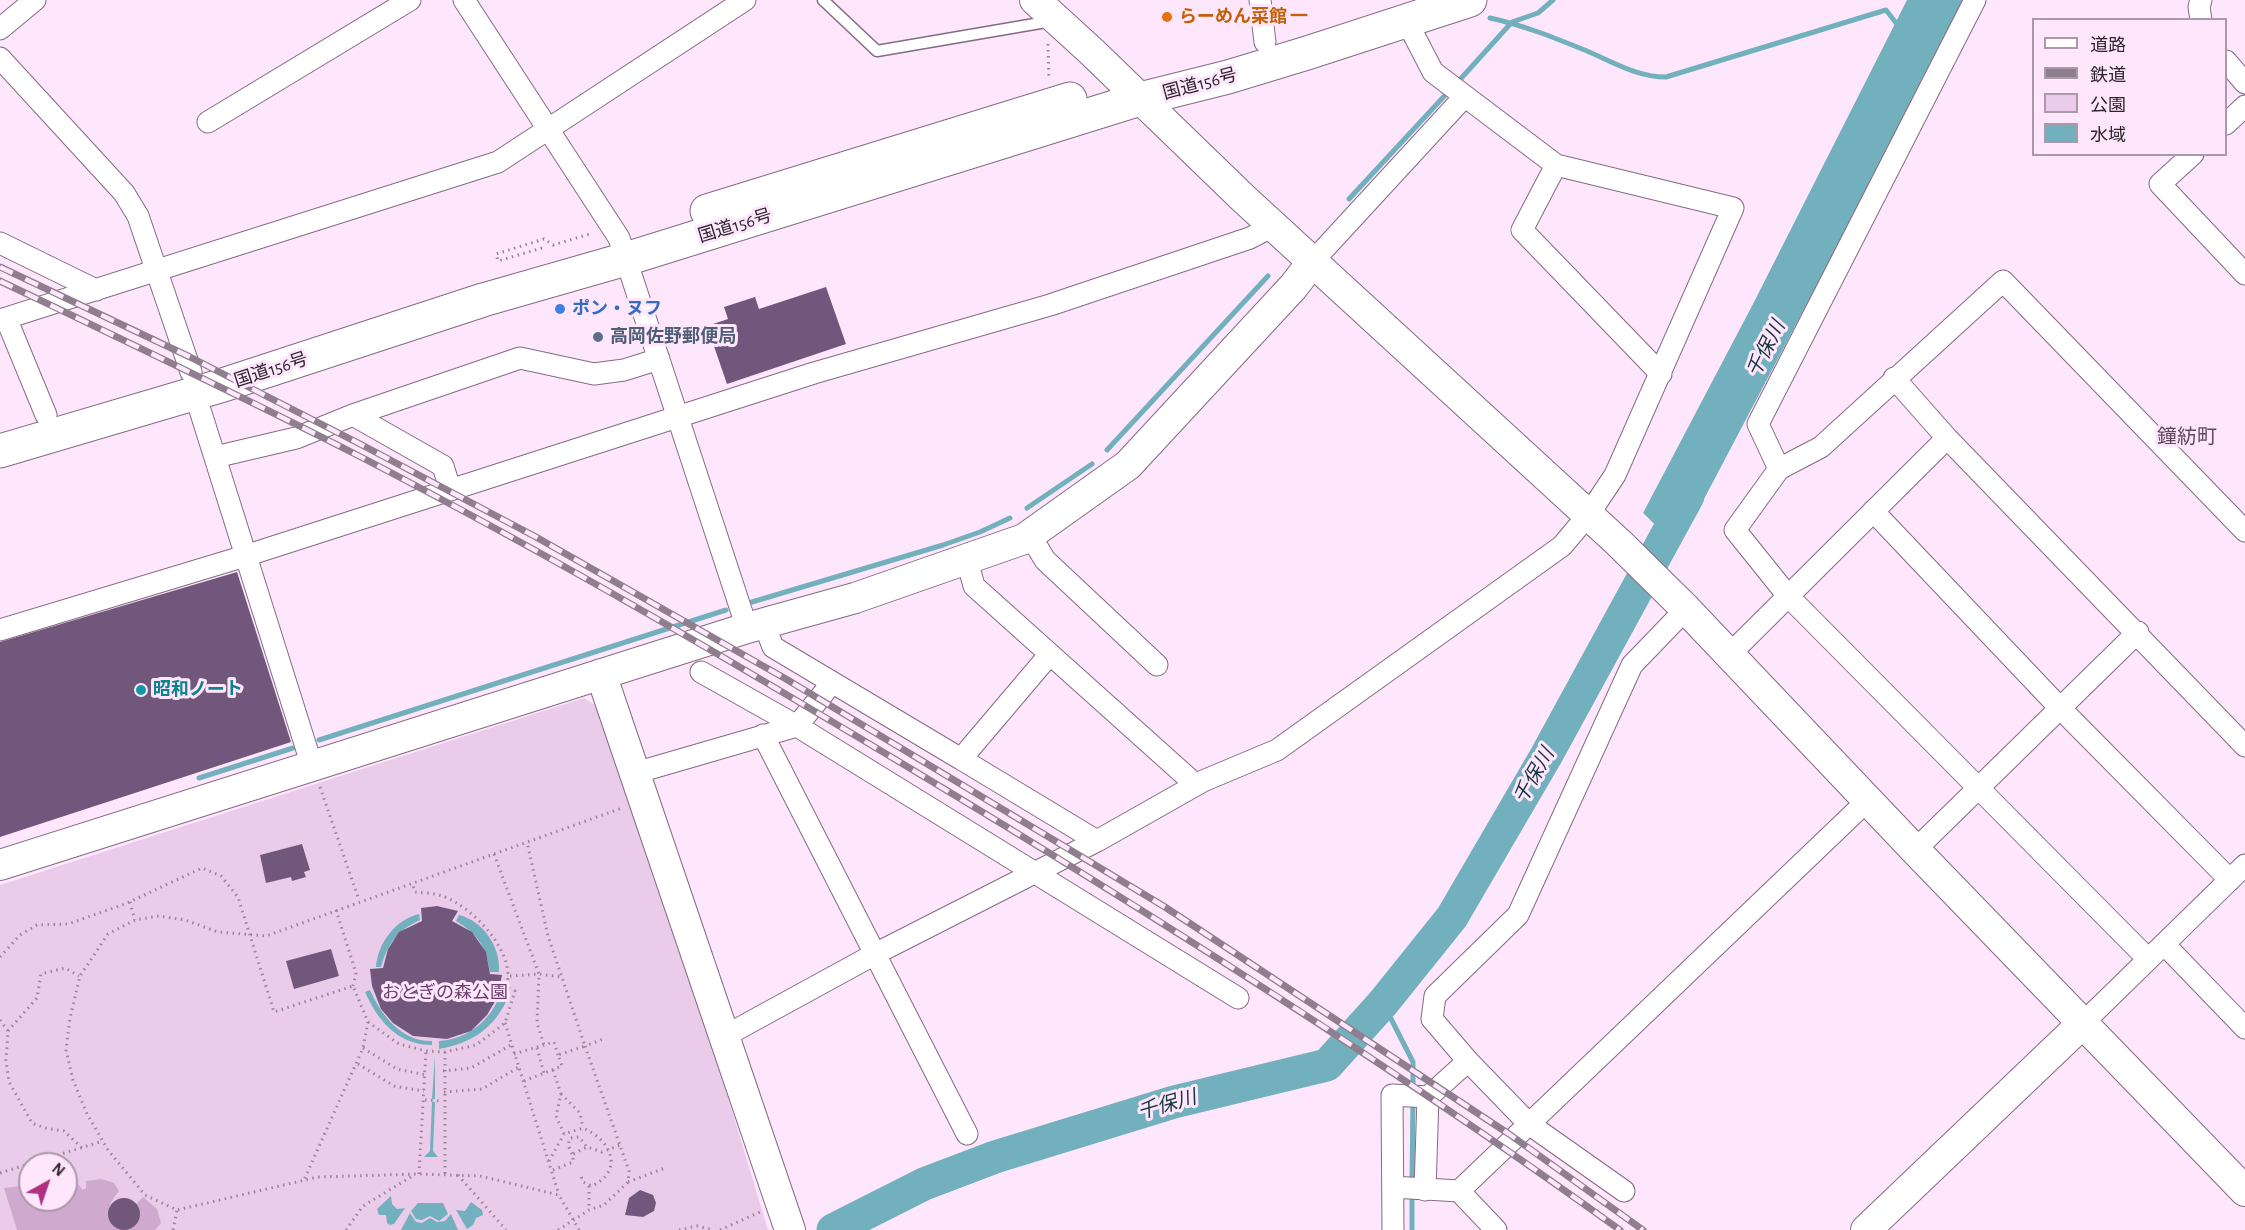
<!DOCTYPE html>
<meta charset="utf-8">
<style>
body{margin:0}
#map{position:relative;width:2245px;height:1230px;overflow:hidden;background:#fee7fd;font-family:"Alegreya Sans","Noto Sans JP",sans-serif}
canvas{display:block}
.legend{position:absolute;left:2032px;top:18px;width:195px;height:138px;box-sizing:border-box;background:#fee7fd;border:2px solid #a9a;margin:0;padding:8px 10px;list-style:none;font-size:18px;color:#2d232d}
.legend li{display:flex;align-items:center;gap:12px;height:30px}
.legend b{width:30px;border:2px solid #a9a}
.north{position:absolute;left:18px;top:1152px;width:60px;height:60px;box-sizing:border-box;background:#fee7fd;border:2px solid #a9a;border-radius:50%;rotate:40deg;font-size:16px;font-weight:700;line-height:24px;text-align:center;color:#2d232d}
.north::after{content:'';display:block;margin:auto;width:21px;height:27px;background:#af3180;clip-path:polygon(50% 0,100% 100%,50% 72%,0 100%)}
</style>
<div id="map">
<canvas width="2245" height="1230"></canvas>
<ul class="legend">
<li><b style="height:8px;background:#fff"></b>道路</li>
<li><b style="height:8px;background:#8f7f8e"></b>鉄道</li>
<li><b style="height:16px;background:#ebcbea"></b>公園</li>
<li><b style="height:16px;background:#72b0bd"></b>水域</li>
</ul>
<div class="north">N</div>
</div>
<script>
const c = document.querySelector('canvas').getContext('2d');
c.lineJoin = 'round';
function fill(path, color) { c.fillStyle = color; c.fill(path, 'evenodd'); }
function strokePath(path, color, width, dash) { c.strokeStyle = color; c.lineWidth = width; c.lineCap = dash ? 'butt' : 'round'; c.setLineDash(dash || []); c.stroke(path); }
function label(font, color, halo, rows, align = 'center') {
  c.font = font + ' "Alegreya Sans","Noto Sans JP",sans-serif'; c.lineWidth = 6; c.setLineDash([]); c.textBaseline = 'middle'; c.strokeStyle = halo; c.fillStyle = color; for (const [text, x, y, turn = 0] of rows) {
    c.save(); c.translate(x, y); c.rotate((+turn || 0) * Math.PI / 180); c.textAlign = isNaN(turn) ? turn : align; if (halo) c.strokeText(text, 0, 0); c.fillText(text, 0, 0); c.restore();
  }
}
fill(new Path2D(`
 M584,698L600,708L699,1001L768,1230H0V885ZM30,1164H66V1200H30Z`), '#ebcbea');
fill(new Path2D(`
 M101,1179L114,1183L119,1191C110,1201 104,1214 114,1226L124,1229L134,1226L139,1218L136,1204L143,1197L157,1209L161,1223L155,1230H17L4,1188L30,1185V1200H66V1181L74,1180L83,1190L86,1188V1181Z`), '#cfa9ce');
fill(new Path2D(`
 M1907,0H1967L1704,499L1675,545L1643,513L1753,304Z
 M419,914L420,920C397,931 388,943 381,967H376C378,943 395,920 419,914Z
 M459,915C483,921 501,947 499,972H490C486,947 478,934 456,921Z
 M370,990C381,1015 402,1042 432,1041V1045C398,1045 378,1021 365,992Z
 M501,992L509,995C496,1027 473,1043 439,1049V1041C468,1039 492,1020 501,992Z
 M435,1055V1099H432Z
 M432,1102H435L433,1151L438,1157H424L430,1151Z
 M391,1196L392,1204L397,1209L405,1208L394,1224L390,1225L387,1223L386,1215H379L377,1209Z
 M471,1202L482,1210L483,1215L476,1218L473,1225L467,1229L456,1210L465,1211Z
 M418,1203H443L448,1214L439,1221L430,1216L422,1220L416,1219L411,1211Z
 M410,1213L416,1222L422,1223L430,1218L437,1222L445,1221L451,1214L458,1230H401Z`), '#72b0bd');
fill(new Path2D(`
 M1641,511L1675,545L1678,547H1673L1641,515Z`), '#fee7fd');
strokePath(new Path2D(`
 M1490,18C1523,25 1555,38 1587,51C1613,62 1637,77 1666,77L1886,10L1900,28
 M1456,84L1512,22L1538,13L1553,0
 M1349,199L1449,91
 M1107,450L1268,276
 M1027,508L1092,464
 M752,602L943,545L980,532L1010,518
 M319,740L726,610
 M199,778L293,748
 M1383,1003L1413,1062V1090
 M1412,1183L1413,1100
 M1412,1230V1193`), '#72b0bd', 5);
strokePath(new Path2D(`
 M833,1230L924,1184L995,1157L1174,1102L1327,1065L1383,1003L1452,917L1546,756L1688,496`), '#72b0bd', 33);
fill(new Path2D(`
 M826,287L846,344L727,384L707,326L728,319L724,307L755,297L759,309Z
 M237,572L291,742L0,837V642Z
 M302,844L310,870L304,872L306,877L292,881L291,877L266,883L260,855Z
 M437,906L458,911L452,921L472,932L486,952L490,974L502,975L497,998L487,1015L471,1031L447,1039L413,1036L393,1023L381,1009L372,986L370,969L383,968L388,949L399,932L422,921L421,908Z
 M331,949L339,976L294,989L286,961Z
 M640,1190L653,1195L656,1203L654,1211L643,1217L625,1215L629,1198Z
 M108 1214a16 16 0 1 1 32 0a16 16 0 1 1-32 0Z`), '#72577c');
const lane = new Path2D(`
 M823,0L877,51L1052,21`);
const street = new Path2D(`
 M464,0L619,238L747,628
 M1260,0L1265,42
 M2201,0L2199,7L2201,20
 M0,29L35,0
 M0,58L124,193L138,216L191,372
 M2226,61L2245,83
 M208,122L410,0
 M2226,124L2245,106
 M2193,154L2160,184L2245,274
 M1556,165L1522,230L1661,374
 M0,243L96,290
 M1314,260L1465,96
 M6,318L46,415
 M0,320L498,162L745,0
 M1894,378L1947,438L2245,746
 M195,394L312,766
 M215,457L296,438L353,415
 M1779,469L1758,424L1975,0
 M450,489L443,466L353,415L520,358L594,374L624,370L659,359
 M1873,511L2060,708L2230,880
 M1030,535L1045,560L1157,665
 M967,560L974,586L1196,785
 M764,624L773,647L961,759
 M0,630L245,556L814,373L1050,305L1250,238L1275,225
 M1050,654L961,759L1097,841
 M1729,655L1947,438
 M701,672L797,726L831,684
 M763,735L967,1134
 M635,773L797,726L1238,998
 M1915,850L2138,632
 M2164,944L2245,1028
 M2148,959L1788,596L1735,530L1779,469L1821,447L2003,281L2245,531
 M2082,1024L2245,865
 M725,1036L875,954L1097,841L1203,781L1277,750L1562,546L1589,514L1615,475L1733,208L1556,165L1433,72L1406,20
 M1393,1187L1459,1191L1868,800
 M1425,1190L1428,1097
 M1459,1191L1496,1230
 M1624,1191L1529,1124L1468,1061L1432,1019L1435,996L1518,915L1632,665L1686,609
 M1393,1230L1392,1095L1428,1097L1468,1061`);
const secondary = new Path2D(`
 M1035,0L1092,52L1243,198L1619,543L1686,609L1915,850L2245,1191
 M601,674L790,1230
 M0,865L747,628L855,598L1024,539L1128,465L1293,287L1314,260
 M1866,1230L2082,1024`);
const highway = new Path2D(`
 M707,211L1070,99
 M0,451L220,386L483,300L626,259L1140,99L1228,77L1307,53L1470,0`);
strokePath(lane, '#846b83', 13);
strokePath(street, '#846b83', 23);
strokePath(secondary, '#846b83', 32);
strokePath(highway, '#846b83', 35);
strokePath(new Path2D(`
 M1048,44L1049,79
 M542,248L498,261L496,254L544,239L553,245L593,233
 M320,787L359,900
 M494,854L539,974L537,1023L544,1045
 M130,902L135,920
 M336,910L356,973L353,986
 M0,957L20,935L37,925L68,924L125,904L202,868L221,876L238,897L274,1012L353,986L368,1022L363,1048L304,1180
 M510,976L539,974L561,977
 M0,1020L8,1031L6,1060L9,1082L32,1123L45,1128L64,1131L82,1148
 M368,1022L399,1044L426,1051L445,1052L476,1045L505,1023L515,991L506,987C518,955 473,906 442,896C434,893 423,893 415,892L412,883
 M505,1023L559,1195
 M8,1031L37,998L41,974L65,968L79,976
 M363,1048L397,1069L426,1075
 M537,1048L544,1073
 M445,1052V1175
 M514,1054L554,1042L558,1055
 M358,1064L394,1086L424,1091
 M553,1070L561,1094L556,1116L564,1134L583,1128C611,1140 625,1170 592,1186L583,1182L580,1173
 M443,1071L471,1068L511,1045
 M524,1081L562,1066L558,1055L585,1046L548,936L527,842
 M444,1092L482,1089L519,1067
 M561,1094L580,1113L583,1128
 M425,1100L443,1101
 M572,1154L568,1145L570,1138L579,1137L587,1147
 M549,1161L564,1134
 M553,1170L573,1162V1154L587,1147L602,1152L620,1145
 M0,1173L103,1141
 M419,1174L426,1051
 M458,1175L506,1230
 M628,1182L665,1168
 M589,1186V1210
 M173,1230L177,1210
 M346,1230L363,1206L414,1175
 M558,1230L589,1210L604,1205L628,1182L629,1171L585,1046L606,1038
 M579,1230L559,1195L480,1176L419,1174L318,1177L177,1210L145,1195L108,1150L87,1114L73,1080L66,1050L70,1018L80,976L108,934L135,920L159,916L185,920L218,932L266,936L622,808
 M679,1230L697,1226L713,1230
 M720,1230L760,1212`), '#978697', 3, [1.5, 4.5]);
strokePath(lane, '#fff', 10);
strokePath(street, '#fff', 21);
strokePath(secondary, '#fff', 30);
strokePath(highway, '#fff', 33);
const rail = new Path2D(`
 M0,267L190,357L362,445L536,537L786,679L1165,907L1509,1134L1643,1230
 M0,281C119,338 239,395 357,455C561,560 759,677 956,796C1182,933 1405,1075 1620,1230`);
strokePath(rail, '#8f7f8e', 7);
strokePath(rail, '#fee7fd', 4.5, [14]);
for (const [x, y, r, color] of [
 [1167,17,6,"#e8710a"],
 [560,309,6,"#3f7fe0"],
 [598,337,6,"#5c6f8a"],
 [141,690,6,"#0f9aa8"]
]) { const dot = new Path2D(); dot.arc(x, y, r, 0, 2 * Math.PI); c.fillStyle = color; c.fill(dot); strokePath(dot, '#fee7fd', 2); }
label('bold 18px', '#c56008', '#fee7fd', [
 ["らーめん菜館 一",1179,17]
], 'left');
label('18px', '#2d232d', '#fee7fd', [
 ["国道156号",1200,84,-15],
 ["国道156号",735,226,-17],
 ["国道156号",271,370,-18]
]);
label('bold 18px', '#366cbe', '#fee7fd', [
 ["ポン・ヌフ",572,309]
], 'left');
label('bold 18px', '#4e5e75', '#fee7fd', [
 ["高岡佐野郵便局",610,337]
], 'left');
label('bold 18px', '#0d838f', '#fee7fd', [
 ["昭和ノート",153,690]
], 'left');
label('18px', '#6b3b6b', '#fee7fd', [
 ["おとぎの森公園",445,993]
]);
label('italic 20px', '#16353c', '#fee7fd', [
 ["千保川",1766,349,-63],
 ["千保川",1534,776,-60],
 ["千保川",1167,1105,-16]
]);
label('20px', '#60485f', '#fee7fd', [
 ["鐘紡町",2187,437]
]);
</script>
